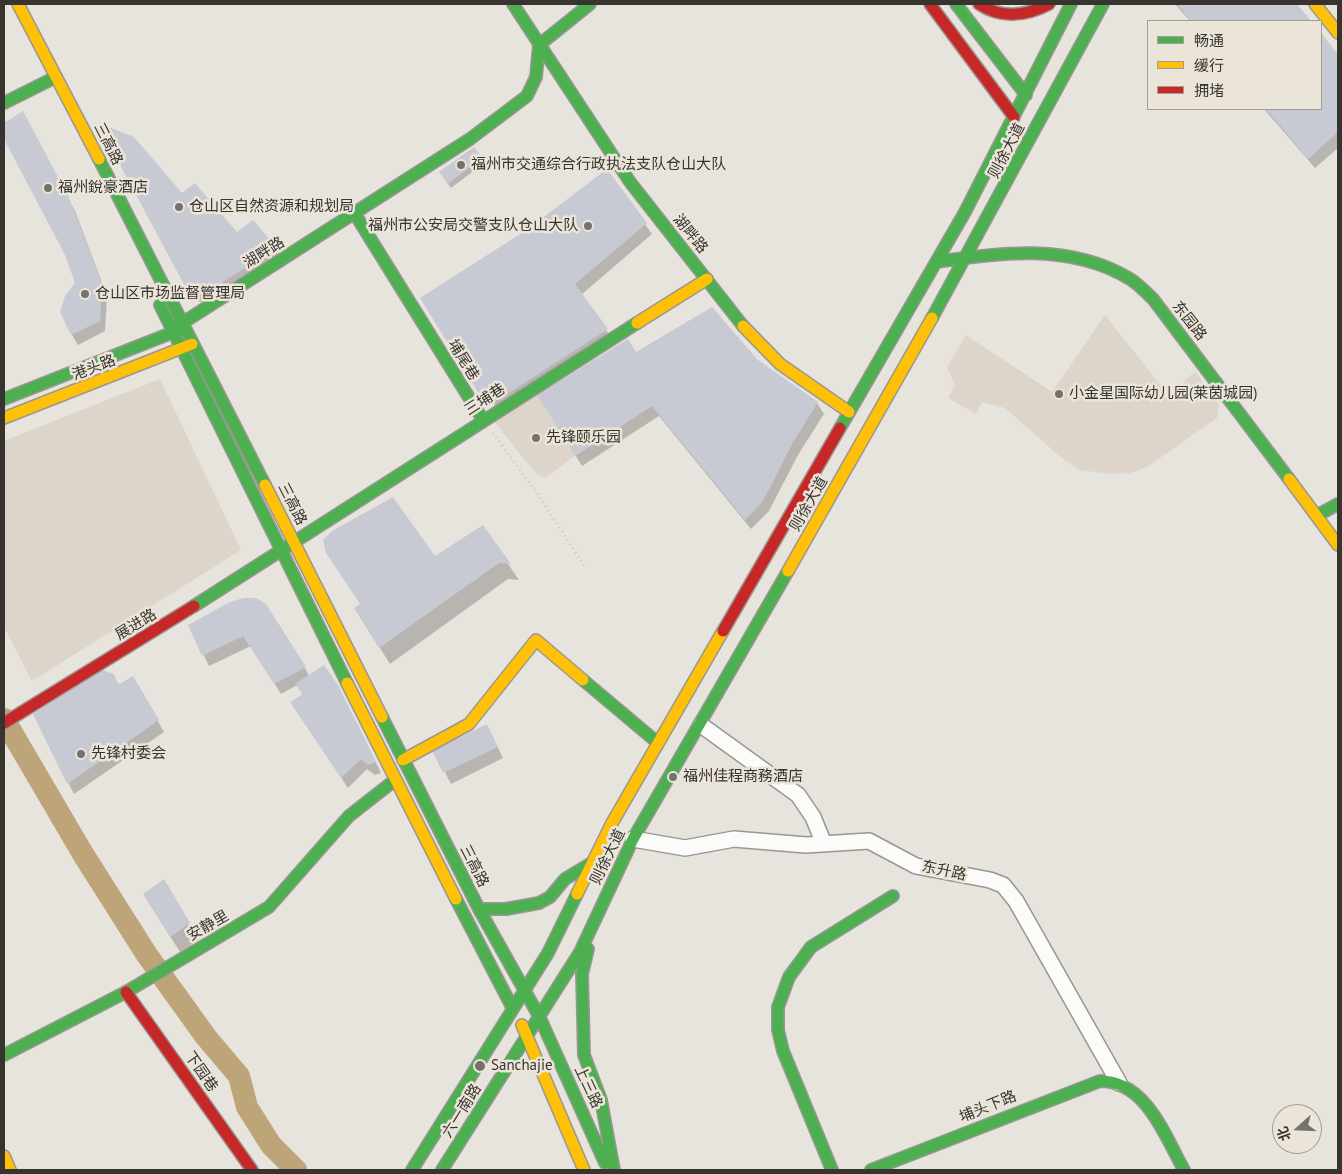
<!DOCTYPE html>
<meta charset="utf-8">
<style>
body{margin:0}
#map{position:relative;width:1342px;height:1174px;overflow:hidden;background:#e7e3dd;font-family:"PT Sans","Noto Sans SC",sans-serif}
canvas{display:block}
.frame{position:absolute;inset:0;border:5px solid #373430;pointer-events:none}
.legend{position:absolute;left:1147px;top:20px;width:175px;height:90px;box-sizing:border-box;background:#ebe4d9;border:1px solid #a39e95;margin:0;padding:6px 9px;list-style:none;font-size:15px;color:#373430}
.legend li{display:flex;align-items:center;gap:10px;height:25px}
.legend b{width:25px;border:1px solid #a39e95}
.north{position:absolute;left:1272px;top:1104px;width:50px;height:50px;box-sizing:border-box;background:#ebe4d9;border:1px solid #a39e95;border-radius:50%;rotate:250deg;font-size:14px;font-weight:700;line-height:20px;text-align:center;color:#373430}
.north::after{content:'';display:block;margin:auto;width:18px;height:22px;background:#75716d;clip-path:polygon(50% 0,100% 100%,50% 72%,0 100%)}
</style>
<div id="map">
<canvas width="1342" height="1174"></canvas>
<div class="frame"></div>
<ul class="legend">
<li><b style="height:6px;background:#4caf50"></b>畅通</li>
<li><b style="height:6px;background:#ffc107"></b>缓行</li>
<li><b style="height:6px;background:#c62828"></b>拥堵</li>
</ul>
<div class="north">北</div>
</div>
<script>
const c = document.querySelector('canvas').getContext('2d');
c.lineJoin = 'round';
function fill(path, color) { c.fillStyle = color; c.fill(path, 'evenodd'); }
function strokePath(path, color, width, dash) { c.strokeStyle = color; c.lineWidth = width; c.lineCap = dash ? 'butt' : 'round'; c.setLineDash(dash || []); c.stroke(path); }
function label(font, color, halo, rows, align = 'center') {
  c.font = font + ' "PT Sans","Noto Sans SC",sans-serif'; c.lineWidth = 5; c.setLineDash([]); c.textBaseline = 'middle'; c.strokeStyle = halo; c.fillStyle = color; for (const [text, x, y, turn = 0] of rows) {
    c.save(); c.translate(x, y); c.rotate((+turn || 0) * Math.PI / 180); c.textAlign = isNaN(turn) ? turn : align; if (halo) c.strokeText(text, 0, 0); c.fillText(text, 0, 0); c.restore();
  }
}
fill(new Path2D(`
 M1105,315L1169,396L1195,371L1219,405L1217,418L1147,467L1130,473L1110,474L1080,470L1064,460L1005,408L982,402L976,414L948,398L955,385L947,367L966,335L1052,392Z
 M160,379L241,550L32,681L4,627V441Z
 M537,395L575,456L545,478L537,474L527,463L494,421Z`), '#ddd5ca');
fill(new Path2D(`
 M1175,4H1295L1310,21H1190Z
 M1321,35L1338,56V148L1315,168L1264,109H1321Z
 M22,113L75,211L107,296L105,331L78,345L72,335L77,284L66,254L4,137V124Z
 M474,149L484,163L451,188L444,178Z
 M607,171L652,234L581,295L613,340L494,417L498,251Z
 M253,222L282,260L209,305L195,300L189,289L237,234Z
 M636,354L757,361L817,403L824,414L798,455L769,511L751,529L659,416L582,466L545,406Z
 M482,526L519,580L508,579L390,664L365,624L435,557Z
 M228,604L305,668L309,676L357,723L381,773L375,775L367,769L348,788L298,713L303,695L297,685L281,694L251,646L209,666L189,625Z
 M113,675L119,685L133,678L164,732L74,794L34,715Z
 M492,736L503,758L451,784L434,751Z
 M163,881L198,940L180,952L154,911Z`), '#0003');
strokePath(new Path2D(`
 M4,719L83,854L147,955L206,1037L239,1076L247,1107L271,1145L296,1170`), '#bea479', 22);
fill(new Path2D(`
 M1177,4H1297L1311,21H1191Z
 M1321,33L1338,54V132L1308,159L1266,109H1321Z
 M23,111L69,198L102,284L100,321L71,335L60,312L65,296L75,283L65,255L4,139V123Z
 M109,127L134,137L182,193L195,183L237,232L253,220L277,248L202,295L187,290L105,137Z
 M474,147L482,157L448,184L439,172Z
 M607,169L647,223L575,284L608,329L487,407L420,298L528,229Z
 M712,307L758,360L818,402L792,444L763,501L745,520L652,406L575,456L537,395L628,339L636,352Z
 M393,497L435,556L483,525L511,564L499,563L379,648L354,608L360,604L326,553L323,540L332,531Z
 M243,598H256L266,604L306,667L274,684L243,636L202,656L188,625L228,603Z
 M324,665L338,685L376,762L368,765L361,759L341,778L290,702L303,694L295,684Z
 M102,670L114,674L118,685L133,676L159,720L67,784L33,714Z
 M487,724L498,747L443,773L432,751Z
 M164,879L190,923L170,937L143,894Z`), '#c8cad3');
const street = new Path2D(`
 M701,725L798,795L813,817L824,844
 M633,839L685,848L734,839L806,845L869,841L916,866L990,880L1003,885L1016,901L1119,1083`);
const fast = new Path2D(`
 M513,4L630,182L743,326
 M956,4L1026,95
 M4,103L56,77
 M99,159L265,485
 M355,214L483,420
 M936,262C1000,252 1071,243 1130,279C1138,284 1146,292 1153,299L1289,479
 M160,305L347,683
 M932,318L1103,4
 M173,329L470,139L527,96L536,77L539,45L590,4
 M4,399L184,328
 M840,428L965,212L1071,4
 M1318,515L1338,504
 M194,606L637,323
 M583,680L658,743
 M382,717L479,909L540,1018
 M456,899L513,1009
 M479,909H506L539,903L550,897L565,879L595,861
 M588,949L582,974L584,1055L601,1100L614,1170
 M540,1018L605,1163
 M4,1055L126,992L269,907L349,816L395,780
 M412,1170L548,953L577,894
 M442,1170L580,952L633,839L788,571
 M832,1170L783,1051L778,1030V1007L789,977L811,947L893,896
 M871,1170L1100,1081C1146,1081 1165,1136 1184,1170`);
const slow = new Path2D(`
 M18,4L99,159
 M1315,4L1338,33
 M637,323L707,279
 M743,326L780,364L849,412
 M4,418L192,344
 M1289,479L1338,545
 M265,485L382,717
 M788,571L932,318
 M347,683L456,899
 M403,760L469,724L536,640L583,680
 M577,894L612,823L723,631
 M522,1025L584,1170
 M4,1156L10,1170`);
const jam = new Path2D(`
 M930,4L1014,117
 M979,4C1001,19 1026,16 1049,4
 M723,631L840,428
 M4,723L194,606
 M126,992L252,1170`);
strokePath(street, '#9a9793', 18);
strokePath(fast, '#9a9793', 14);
strokePath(slow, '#9a9793', 14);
strokePath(jam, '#9a9793', 14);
strokePath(new Path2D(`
 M493,433L537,493L585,567`), '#c6c5c3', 2.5, [1, 4]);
strokePath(street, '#fbfbfa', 15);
strokePath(fast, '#4caf50', 11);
strokePath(slow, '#ffc107', 11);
strokePath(jam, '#c62828', 11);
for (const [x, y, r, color] of [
 [461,165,5,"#75716d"],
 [48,188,5,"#75716d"],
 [179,207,5,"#75716d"],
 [588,226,5,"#75716d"],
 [85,294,5,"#75716d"],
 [1059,394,5,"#75716d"],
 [536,438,5,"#75716d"],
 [81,754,5,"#75716d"],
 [673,777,5,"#75716d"],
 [480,1066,6,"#75716d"]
]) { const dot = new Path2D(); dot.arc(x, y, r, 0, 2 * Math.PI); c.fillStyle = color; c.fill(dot); strokePath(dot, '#ebe4d9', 2); }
label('15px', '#373430', '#ebe4d9', [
 ["三高路",108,144,63],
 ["则徐大道",1007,151,-62],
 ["湖畔路",690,234,51],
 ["湖畔路",264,253,-32],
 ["东园路",1189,321,52],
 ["埔尾巷",463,360,58],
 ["港头路",94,368,-21],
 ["三埔巷",485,400,-33],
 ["三高路",292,504,63],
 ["则徐大道",809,504,-60],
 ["展进路",136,625,-31],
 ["则徐大道",608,857,-64],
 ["三高路",474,866,63],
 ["东升路",944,871,12],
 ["安静里",208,926,-30],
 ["下园巷",201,1072,55],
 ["上三路",588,1087,65],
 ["埔头下路",988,1107,-22],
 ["六一南路",462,1111,-58]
]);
label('15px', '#373430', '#ebe4d9', [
 ["福州市交通综合行政执法支队仓山大队",471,165],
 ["福州銳豪酒店",58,188],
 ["仓山区自然资源和规划局",189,207],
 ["福州市公安局交警支队仓山大队",578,226,"right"],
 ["仓山区市场监督管理局",95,294],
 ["小金星国际幼儿园(莱茵城园)",1069,394],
 ["先锋颐乐园",546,438],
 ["先锋村委会",91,754],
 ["福州佳程商務酒店",683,777],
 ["Sanchajie",491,1066]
], 'left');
</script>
